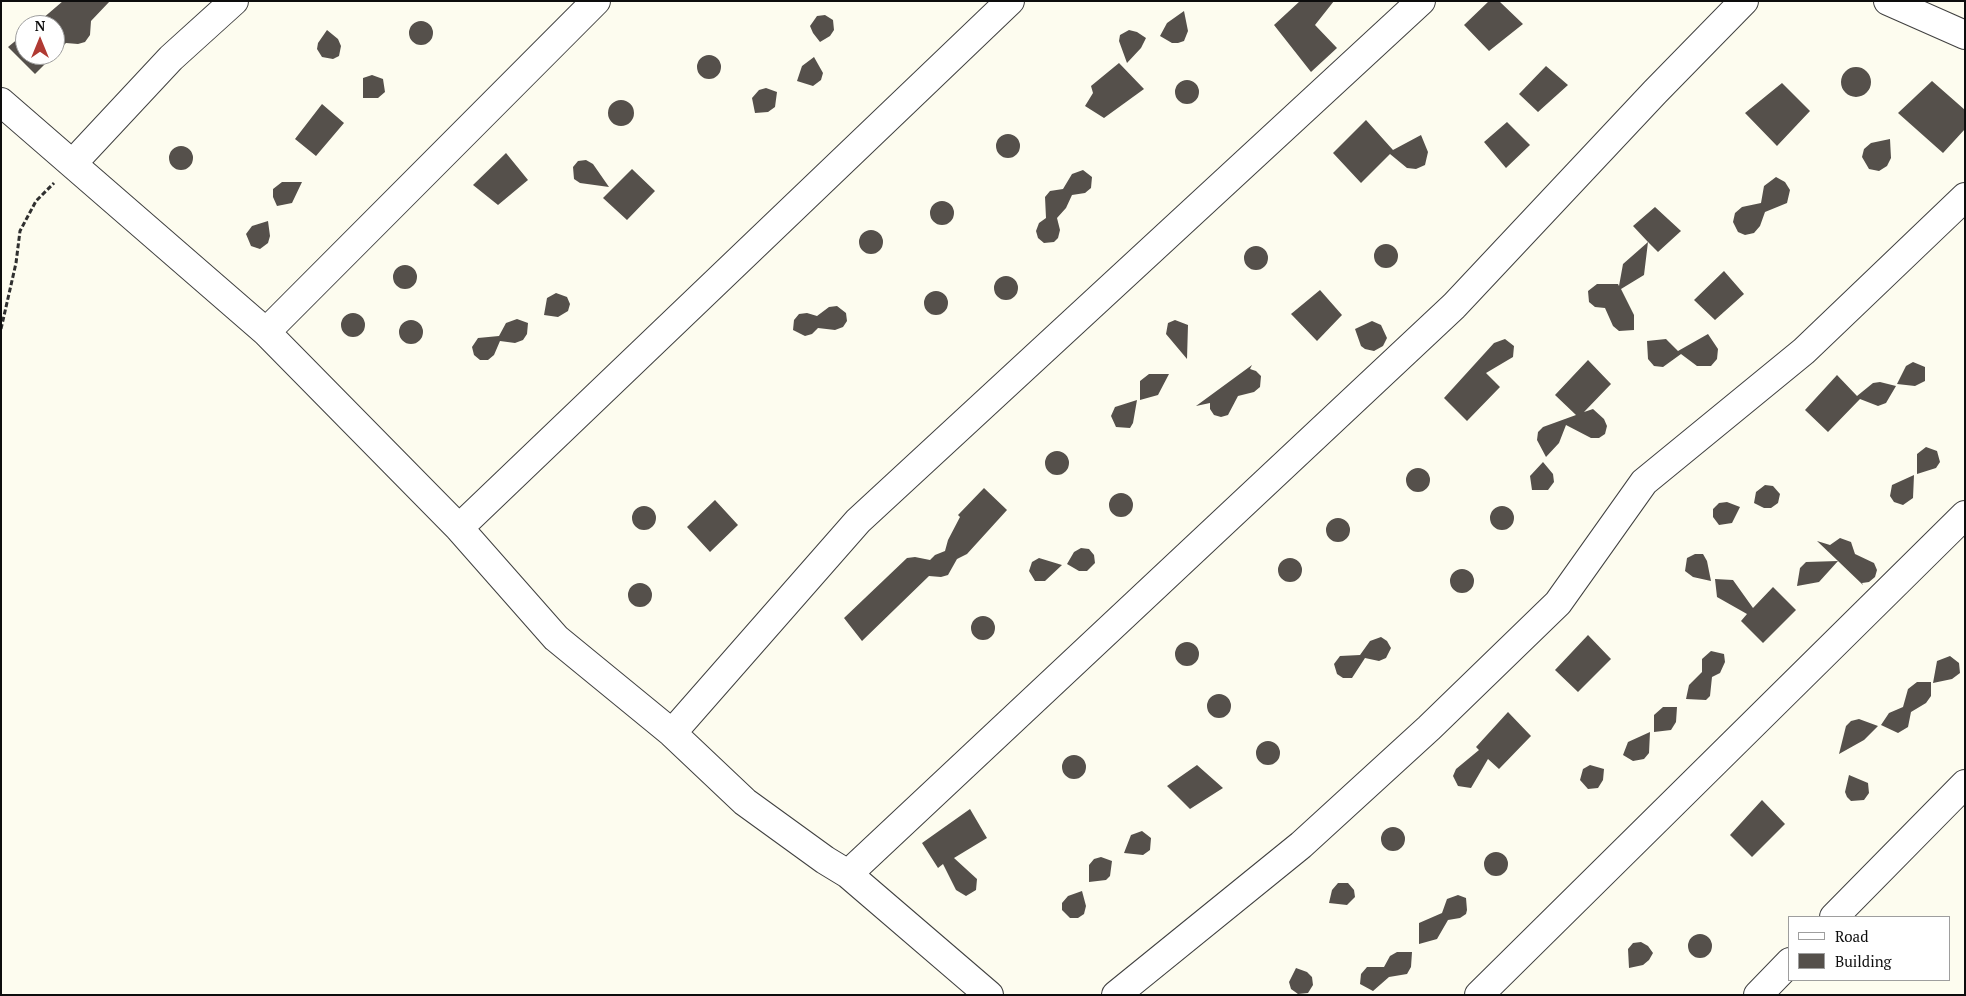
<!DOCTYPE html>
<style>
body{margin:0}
#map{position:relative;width:1966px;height:996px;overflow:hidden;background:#fdfcef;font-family:"PT Serif",serif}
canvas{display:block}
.frame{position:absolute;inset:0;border:2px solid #0d0d0d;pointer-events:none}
.legend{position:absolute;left:1788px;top:916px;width:162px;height:65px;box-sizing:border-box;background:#fff;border:1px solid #9e9e9e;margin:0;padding:6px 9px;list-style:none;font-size:15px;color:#0d0d0d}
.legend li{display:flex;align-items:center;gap:10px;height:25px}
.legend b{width:25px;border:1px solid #9e9e9e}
.north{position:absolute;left:15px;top:15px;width:50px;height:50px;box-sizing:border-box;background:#fff;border:1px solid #9e9e9e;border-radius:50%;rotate:0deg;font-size:14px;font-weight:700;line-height:20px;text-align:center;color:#0d0d0d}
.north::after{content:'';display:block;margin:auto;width:18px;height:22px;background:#b03a33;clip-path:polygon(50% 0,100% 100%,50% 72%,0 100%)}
</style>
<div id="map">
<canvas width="1966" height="996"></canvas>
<div class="frame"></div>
<ul class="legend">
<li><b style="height:6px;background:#fff"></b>Road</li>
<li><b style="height:14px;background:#55504b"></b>Building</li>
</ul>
<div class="north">N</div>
</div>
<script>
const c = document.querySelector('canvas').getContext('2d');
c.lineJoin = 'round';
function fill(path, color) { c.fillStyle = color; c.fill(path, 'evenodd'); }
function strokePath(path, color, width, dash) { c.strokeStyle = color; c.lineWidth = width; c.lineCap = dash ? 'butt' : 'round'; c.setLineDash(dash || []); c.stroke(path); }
fill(new Path2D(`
 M63,1H110L91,21L90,35L85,42L78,44L66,43L55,54V25H35Z
 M1300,1H1334L1315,25L1337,48L1311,72L1274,25Z
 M1489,1H1499L1523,24L1489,51L1464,25Z
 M1184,11L1188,31L1184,41L1178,43H1172L1160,36L1167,23Z
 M825,15L833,20L834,30L830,36L820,42L813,33L810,26L817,16Z
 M409 33a12 12 0 1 1 24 0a12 12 0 1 1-24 0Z
 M327,30L338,39L341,46L339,56L333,59L322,57L317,49L318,43Z
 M1129,30L1137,32L1146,38L1141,48L1127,63L1119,41L1120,35Z
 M25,33V55H54L35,74L8,47Z
 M697 67a12 12 0 1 1 24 0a12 12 0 1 1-24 0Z
 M814,57L823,73L821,80L813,86L797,81L802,66Z
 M1119,63L1144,89L1104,118L1085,106L1093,93L1091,86Z
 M1546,66L1568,85L1538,112L1519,94Z
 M1841 82a15 15 0 1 1 30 0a15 15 0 1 1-30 0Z
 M372,75L383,79L385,92L378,98H363V78Z
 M1175 92a12 12 0 1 1 24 0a12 12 0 1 1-24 0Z
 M1932,81L1965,110V129L1943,153L1898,113Z
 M1782,83L1810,111L1777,146L1745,113Z
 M766,88L777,92L775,107L768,112L755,113L752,98L759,90Z
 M608 113a13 13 0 1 1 26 0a13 13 0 1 1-26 0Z
 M322,104L344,123L316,156L295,139Z
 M1366,120L1393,150L1421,135L1428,152L1425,165L1416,169L1407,168L1390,154L1361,183L1333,153Z
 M1507,122L1530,145L1506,168L1484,142Z
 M996 146a12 12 0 1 1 24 0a12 12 0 1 1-24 0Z
 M1890,139L1891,158L1887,166L1879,171L1869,169L1862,157L1864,149L1871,143Z
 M169 158a12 12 0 1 1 24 0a12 12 0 1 1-24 0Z
 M506,153L528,180L498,205L473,185Z
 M586,160L593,164L609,187L580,183L574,179L573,167L578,161Z
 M632,169L655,191L627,220L603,198Z
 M1083,170L1092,177L1091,188L1085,193L1072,195L1066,208L1057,218L1060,230L1058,238L1054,242L1044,243L1038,238L1036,231L1039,223L1046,218L1045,197L1050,191L1063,189L1072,174Z
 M1776,177L1785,182L1790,190L1787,203L1765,212L1760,226L1754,233L1745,235L1738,232L1733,222L1735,213L1742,207L1761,203L1764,186Z
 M282,182H302L292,203L277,206L273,197V189Z
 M930 213a12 12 0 1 1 24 0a12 12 0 1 1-24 0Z
 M1655,207L1681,231L1658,252L1648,242L1644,275L1621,289L1634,315V330L1619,331L1613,326L1605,308L1595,307L1589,302L1588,291L1597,284H1618L1619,286L1623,264L1648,242L1633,226Z
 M268,221L270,236L268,243L260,249L251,246L246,234L252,226Z
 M859 242a12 12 0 1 1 24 0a12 12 0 1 1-24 0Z
 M1374 256a12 12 0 1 1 24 0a12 12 0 1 1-24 0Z
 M1244 258a12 12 0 1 1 24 0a12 12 0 1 1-24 0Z
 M393 277a12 12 0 1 1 24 0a12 12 0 1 1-24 0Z
 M1724,271L1744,294L1715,320L1694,300Z
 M994 288a12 12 0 1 1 24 0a12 12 0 1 1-24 0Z
 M1320,290L1342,315L1317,341L1291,314Z
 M924 303a12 12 0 1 1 24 0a12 12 0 1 1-24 0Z
 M556,293L567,297L570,304L568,311L558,317L544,315L547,298Z
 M837,306L846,313L847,321L843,327L835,330L818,328L812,334L805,336L793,330L794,320L799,314L807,313L817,316L829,307Z
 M341 325a12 12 0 1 1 24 0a12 12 0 1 1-24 0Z
 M517,319L528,323L527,334L523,340L515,343L500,341L494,355L488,360H480L474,355L472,347L478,338L499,336L506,323Z
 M1175,320L1188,325L1187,359L1166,334L1168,323Z
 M399 332a12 12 0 1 1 24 0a12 12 0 1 1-24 0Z
 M1372,321L1381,325L1387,338L1383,346L1374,351L1365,349L1361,346L1355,329Z
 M1708,334L1718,349L1717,359L1711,366H1697L1681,354L1663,367L1654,366L1648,359L1647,341L1666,339L1678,351Z
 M1505,339L1514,346L1513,357L1486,373L1500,387L1467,421L1444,398L1494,343Z
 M1588,360L1611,384L1584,412L1593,409L1604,419L1607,426L1605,434L1599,438H1591L1566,425L1559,443L1546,457L1537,440L1538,432L1543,427L1576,415L1555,395Z
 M1913,362L1925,367V381L1915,386L1897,384L1906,366Z
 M1252,365L1250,369L1256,371L1261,376L1260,387L1254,392L1238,396L1228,415L1221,417L1214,415L1210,409V403L1196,406Z
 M1149,374H1169L1158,395L1140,400V381Z
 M1837,375L1857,396L1873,383L1880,382L1896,386L1886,403L1878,406L1860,399L1828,432L1805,410Z
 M1137,400L1133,423L1130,428L1116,427L1111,416L1115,407Z
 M1926,447L1937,451L1940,462L1936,468L1917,474V454Z
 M1045 463a12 12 0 1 1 24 0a12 12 0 1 1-24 0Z
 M1543,462L1553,474L1554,482L1548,490H1532L1530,476Z
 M1406 480a12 12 0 1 1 24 0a12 12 0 1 1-24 0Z
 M1914,475L1913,498L1903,505L1894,502L1890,496L1892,485Z
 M1765,485L1773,486L1780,494L1778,503L1771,508H1764L1754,503L1756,492Z
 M984,488L1007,510L967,554L957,559L948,575L941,577L929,576L862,641L844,618L907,558L915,557L930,560L935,555L945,551L948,540L960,517L958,515Z
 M1109 505a12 12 0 1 1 24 0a12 12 0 1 1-24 0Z
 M715,500L738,525L710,552L687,527Z
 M1727,502L1740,507L1732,523L1719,525L1713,517V509L1719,503Z
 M1490 518a12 12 0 1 1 24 0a12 12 0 1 1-24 0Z
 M632 518a12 12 0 1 1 24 0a12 12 0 1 1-24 0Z
 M1326 530a12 12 0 1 1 24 0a12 12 0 1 1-24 0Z
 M1840,538L1851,542L1855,554L1874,563L1877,570L1875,577L1869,582L1862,583L1863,585L1838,561L1819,582L1797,586L1800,568L1806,562L1838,561L1817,541L1830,545Z
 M1081,548L1089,549L1094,555L1095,563L1087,571H1079L1067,564L1074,552Z
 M1703,554L1707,561L1711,581L1693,577L1685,571L1687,558L1695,554Z
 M1039,558L1062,565L1045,581H1035L1029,571L1032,562Z
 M1278 570a12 12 0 1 1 24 0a12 12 0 1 1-24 0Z
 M1450 581a12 12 0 1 1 24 0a12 12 0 1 1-24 0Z
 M1715,579L1733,580L1753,608L1773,587L1796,610L1763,643L1741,621L1747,614L1717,597Z
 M628 595a12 12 0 1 1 24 0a12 12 0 1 1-24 0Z
 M971 628a12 12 0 1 1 24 0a12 12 0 1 1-24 0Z
 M1588,635L1611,659L1578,692L1555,670Z
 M1381,637L1387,641L1391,648L1386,658L1379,661L1365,658L1352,678H1343L1337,674L1334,664L1340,656L1360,655L1370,641Z
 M1175 654a12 12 0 1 1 24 0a12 12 0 1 1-24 0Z
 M1711,651L1724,654L1725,662L1720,673L1712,677L1710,696L1706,700L1686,699L1689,685L1702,672V659Z
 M1950,656L1959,663L1960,673L1952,679L1933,683L1937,661Z
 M1917,682H1931V696L1926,703L1911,712L1908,727L1898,733L1881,725L1889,713L1903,707L1908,689Z
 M1207 706a12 12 0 1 1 24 0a12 12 0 1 1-24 0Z
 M1663,707H1677L1676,722L1671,730L1654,732V715Z
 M1508,712L1531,736L1499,769L1488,759L1471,788L1458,786L1453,776L1456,769L1479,750L1476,747Z
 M1859,719L1878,726L1864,740L1839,754L1846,726L1851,721Z
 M1650,732L1649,753L1644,759L1633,761L1623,755L1628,742Z
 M1256 753a12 12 0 1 1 24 0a12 12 0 1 1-24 0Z
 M1062 767a12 12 0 1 1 24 0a12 12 0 1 1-24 0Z
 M1197,765L1223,788L1190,809L1167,786Z
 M1590,765L1604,769L1603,780L1598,788L1588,789L1580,780L1583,769Z
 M1849,775L1868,783L1869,793L1864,800L1851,801L1847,797L1845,792Z
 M1762,800L1785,824L1752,857L1730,835Z
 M970,809L987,838L954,858L977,879L976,890L966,896L956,890L943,864L938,868L922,843Z
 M1381 839a12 12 0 1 1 24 0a12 12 0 1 1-24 0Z
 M1142,831L1151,838L1150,850L1143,855L1124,853L1131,835Z
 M1484 864a12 12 0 1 1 24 0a12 12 0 1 1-24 0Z
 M1101,857L1112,861L1110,876L1106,880L1089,882V865L1094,859Z
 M1338,883H1348L1354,890L1355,897L1347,905L1329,903L1332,890Z
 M1082,891L1086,906L1084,914L1078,918H1070L1062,910V903L1068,896Z
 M1458,895L1466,898L1467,910L1466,914L1460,918L1448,920L1437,939L1419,944V923L1442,913L1447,899Z
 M1688 946a12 12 0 1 1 24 0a12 12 0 1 1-24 0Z
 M1641,942L1648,946L1653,953L1649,960L1643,965L1629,968L1628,949L1633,943Z
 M1397,952H1412L1411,967L1407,974L1389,977L1373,991L1360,984L1361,974L1367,967H1384L1390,956Z
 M1296,968L1307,972L1312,977L1313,985L1308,993L1298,994L1291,989L1289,982Z`), '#55504b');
const minor = new Path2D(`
 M1888,1L1965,35
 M1,102L266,332L459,528L556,638L672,733L745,802L825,860L848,874L989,995
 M73,163L171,58L234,1
 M266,332L596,1
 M459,528L1010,1
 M672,733L858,521L1421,1
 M848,874L1454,306L1655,92L1744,1
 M1834,917L1965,784
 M1116,995L1301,845L1429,728L1558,603L1644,482L1804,351L1965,197
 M1479,995L1965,515
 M1758,995L1790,962`);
strokePath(minor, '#404040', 30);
strokePath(new Path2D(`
 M1,329L16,263L20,231L36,201L54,183`), '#2f2f2f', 3, [5, 2.5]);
strokePath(minor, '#fff', 28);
</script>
